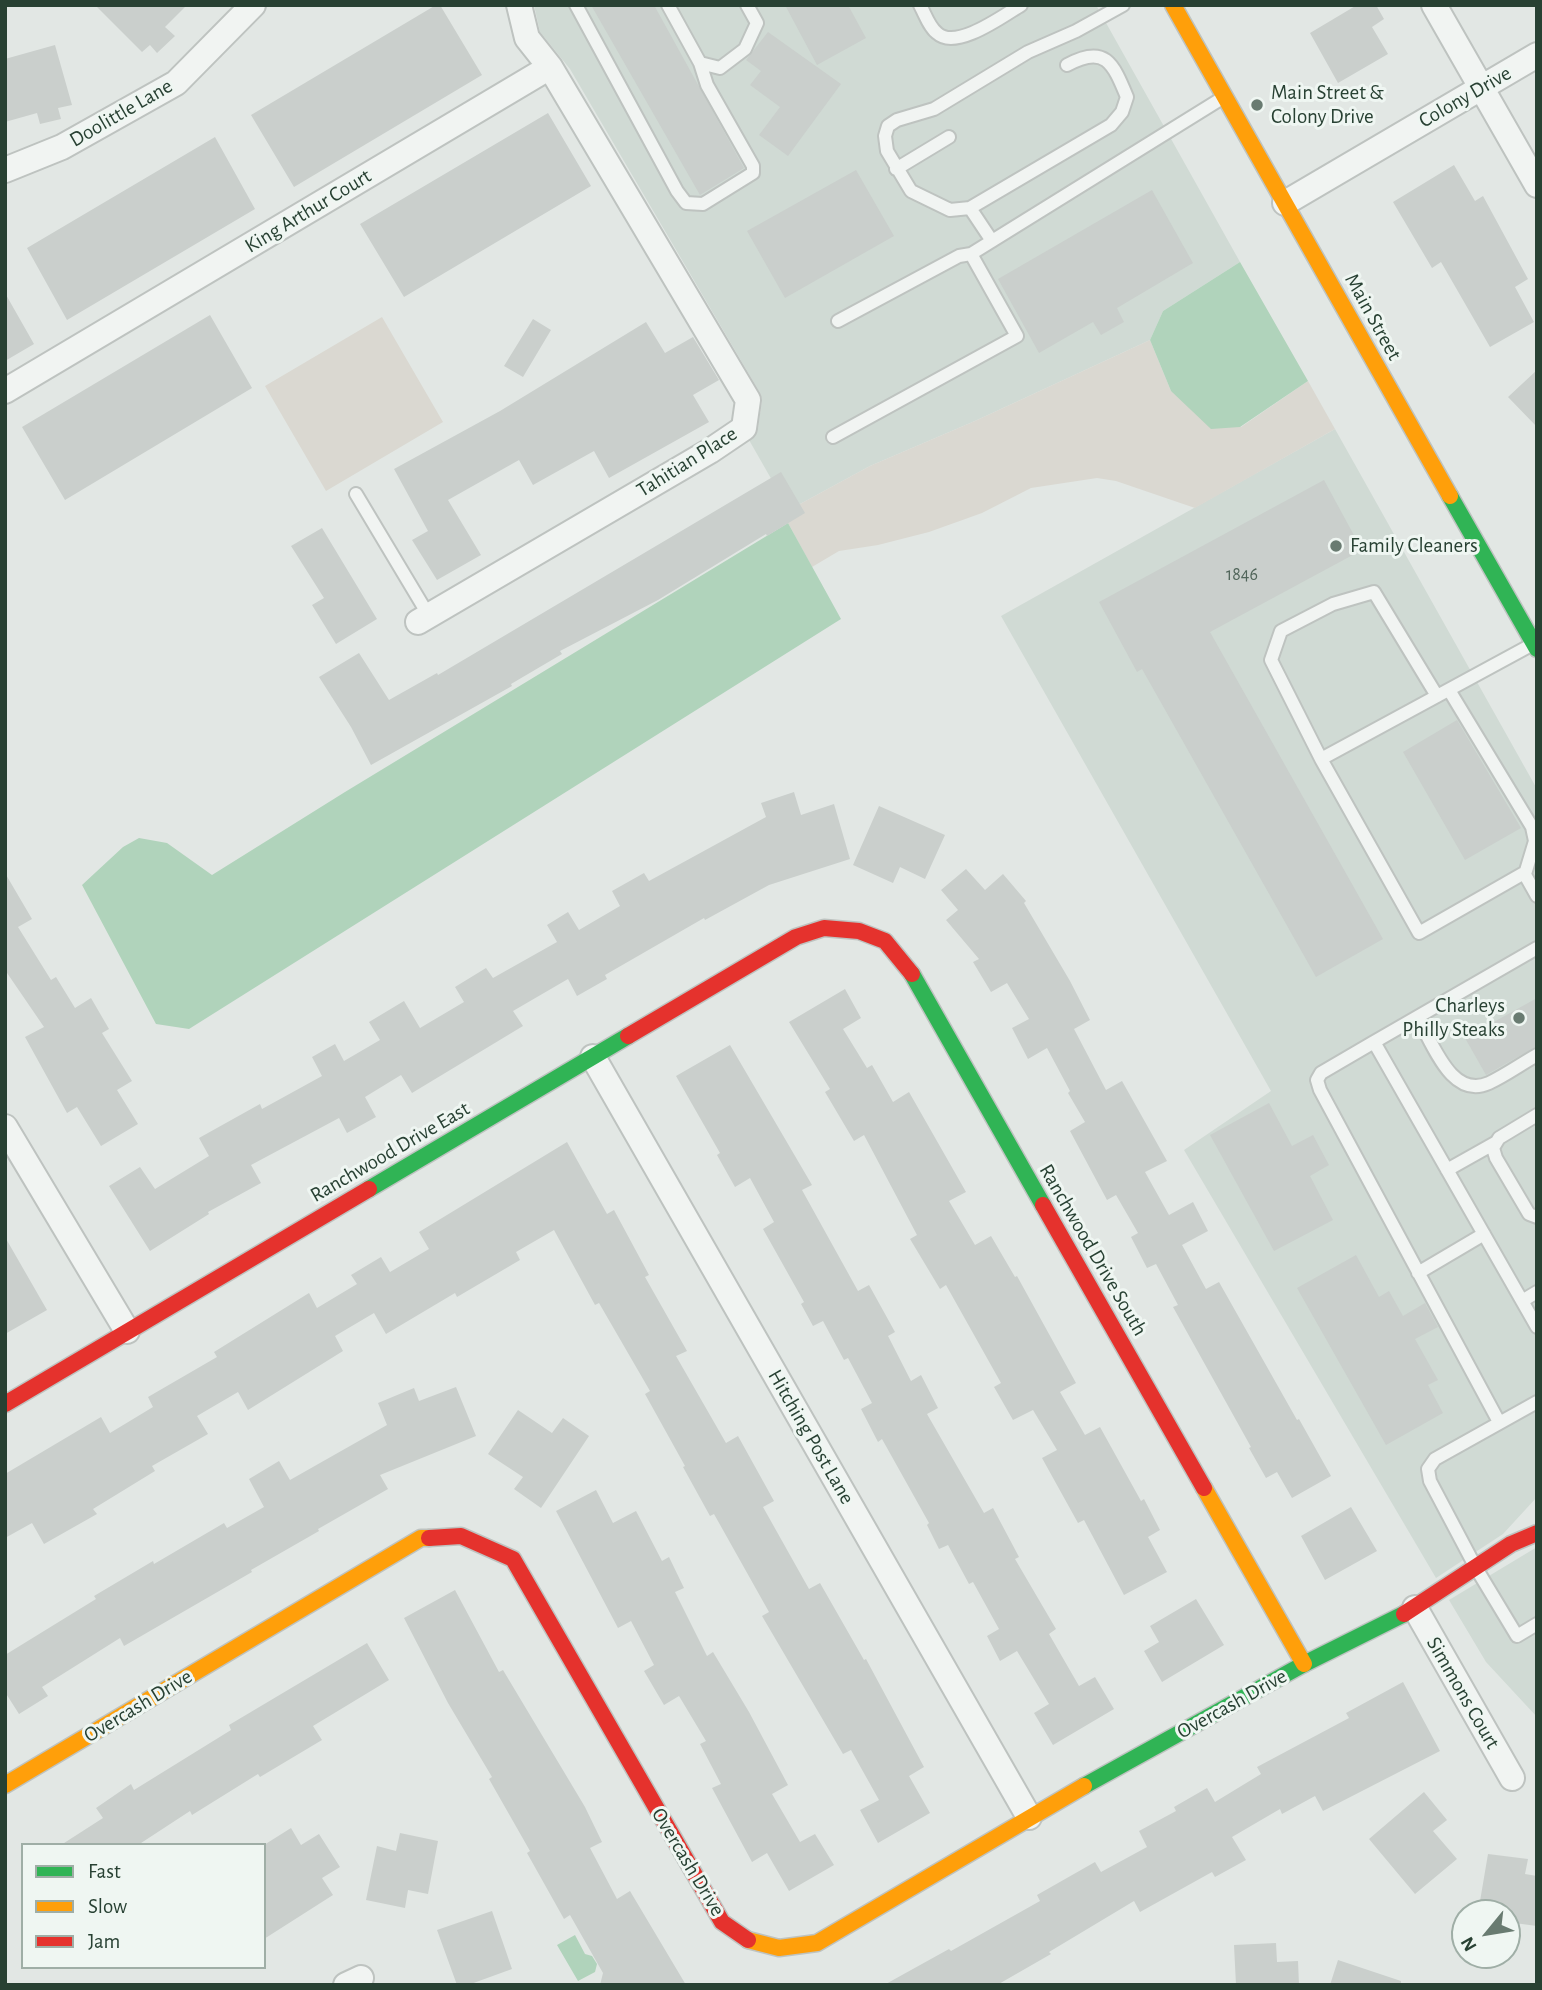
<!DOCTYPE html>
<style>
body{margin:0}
#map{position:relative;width:1542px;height:1990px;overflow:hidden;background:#e2e7e4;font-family:"Alegreya Sans",sans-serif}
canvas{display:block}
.frame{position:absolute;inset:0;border:7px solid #284133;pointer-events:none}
.legend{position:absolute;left:21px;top:1843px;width:245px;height:126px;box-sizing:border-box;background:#eff6f2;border:2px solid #9faea6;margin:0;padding:9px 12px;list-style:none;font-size:21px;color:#284133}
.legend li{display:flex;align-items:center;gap:14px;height:35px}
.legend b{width:35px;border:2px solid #9faea6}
.north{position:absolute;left:1451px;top:1899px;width:70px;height:70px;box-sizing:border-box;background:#eff6f2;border:2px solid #9faea6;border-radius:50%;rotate:240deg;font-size:19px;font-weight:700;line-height:28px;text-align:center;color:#284133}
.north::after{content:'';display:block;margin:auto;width:24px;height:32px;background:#697b71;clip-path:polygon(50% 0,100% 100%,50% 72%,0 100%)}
</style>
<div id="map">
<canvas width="1542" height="1990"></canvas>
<div class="frame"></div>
<ul class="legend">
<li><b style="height:9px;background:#30b455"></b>Fast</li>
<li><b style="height:9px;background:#ff9f0a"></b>Slow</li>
<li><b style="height:9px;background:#e5322d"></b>Jam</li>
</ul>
<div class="north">N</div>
</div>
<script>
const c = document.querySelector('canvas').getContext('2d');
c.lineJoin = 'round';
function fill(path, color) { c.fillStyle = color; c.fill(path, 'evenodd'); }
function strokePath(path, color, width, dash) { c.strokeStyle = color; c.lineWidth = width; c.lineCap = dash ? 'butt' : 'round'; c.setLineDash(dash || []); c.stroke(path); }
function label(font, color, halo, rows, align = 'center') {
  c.font = font + ' "Alegreya Sans",sans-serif'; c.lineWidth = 6; c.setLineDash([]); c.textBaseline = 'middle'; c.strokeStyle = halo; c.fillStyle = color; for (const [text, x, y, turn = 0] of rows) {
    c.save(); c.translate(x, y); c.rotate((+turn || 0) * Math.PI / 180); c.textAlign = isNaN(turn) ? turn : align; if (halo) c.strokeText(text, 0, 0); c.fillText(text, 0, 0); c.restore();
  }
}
fill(new Path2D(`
 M534,5H1096L1240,262L1163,311L1150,340L975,421L870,466L789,510L749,440L758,428L762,401L760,393L570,69L540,32Z
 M1335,429L1537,789V1497L1503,1534L1436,1578L1184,1150L1271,1091L1001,616Z
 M1537,1547V1717L1486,1662L1449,1600Z`), '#d0dad4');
fill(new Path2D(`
 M382,317L443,422L326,491L265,386Z
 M1150,340L1171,391L1241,427L1308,381L1335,429L1195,508L1116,481L1097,478L1031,488L982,513L929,532L878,545L839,551L812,567L788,523L789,510L870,466L975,421Z`), '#dad8d1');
fill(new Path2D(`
 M1240,262L1308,381L1240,427L1211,429L1171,391L1150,340L1163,311Z
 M788,523L841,619L189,1029L156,1024L82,885L123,847L139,838L167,843L212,875L345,792Z
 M575,1935L585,1954L592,1956L597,1964L595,1972L578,1981L557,1945Z`), '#b0d3bb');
fill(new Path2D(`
 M95,5H187L165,27L175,36L157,53L150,45L142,52Z
 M436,5H440L482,75L294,187L251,115Z
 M591,5H654L744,168L700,195Z
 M785,5H848L866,38L817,65Z
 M1357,5H1376L1384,19L1372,27L1388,54L1338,83L1310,33Z
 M768,32L841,84L788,156L759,135L780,107L750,85L761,71L746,60Z
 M55,45L72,105L58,108L61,119L40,124L37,113L5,122V59Z
 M548,113L591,186L404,297L360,224Z
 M215,137L255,209L67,320L27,248Z
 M1454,165L1475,201L1483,196L1528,279L1515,287L1534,322L1490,347L1441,262L1432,268L1393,202Z
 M856,170L894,236L785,298L747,231Z
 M1152,190L1193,263L1117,308L1124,322L1101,335L1093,322L1039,353L998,279Z
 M5,293L34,344L5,361Z
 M210,315L252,388L65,500L22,427Z
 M533,319L551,330L523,377L504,366Z
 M646,322L665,353L693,337L719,380L693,395L709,422L609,478L594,451L533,485L519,460L448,500L481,555L437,580L412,540L428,531L394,469L500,411Z
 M1537,370V427L1508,397Z
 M781,472L805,513L767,536L766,534L658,600L560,651L562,654L511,684L512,686L371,765L351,727L319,677L359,653L389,700L437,673L438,675Z
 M1324,480L1362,550L1210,632L1383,939L1316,977L1142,669L1137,672L1099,602Z
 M322,528L377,619L336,644L312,605L324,598L291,546Z
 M1457,720L1521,828L1465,860L1403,752Z
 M794,792L801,815L834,804L850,859L769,885L705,920L704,918L605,975L607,979L577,996L568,979L513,1011L523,1026L412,1093L401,1075L365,1097L376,1117L347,1133L339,1118L251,1165L261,1183L208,1212L209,1214L150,1251L109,1186L140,1167L155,1189L209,1156L199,1138L260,1104L262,1109L322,1076L312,1057L335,1044L344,1061L380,1040L369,1022L404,1001L420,1028L464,1002L455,987L486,968L493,978L557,942L547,925L568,912L579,930L620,906L612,891L644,873L649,881L766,817L761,803Z
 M879,806L945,835L925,879L900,867L893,883L853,865Z
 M966,869L985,890L1003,874L1026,901L1024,903L1070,981L1090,1020L1074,1029L1106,1090L1122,1081L1167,1161L1145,1172L1169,1215L1193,1202L1208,1231L1182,1245L1206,1289L1219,1282L1297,1420L1299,1419L1331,1476L1292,1498L1277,1472L1266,1478L1249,1448L1251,1447L1173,1307L1178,1305L1156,1264L1147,1268L1131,1237L1138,1233L1116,1195L1107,1200L1070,1131L1085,1122L1068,1093L1070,1091L1047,1048L1028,1059L1012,1028L1029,1019L1007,983L991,992L973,962L979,959L946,920L958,910L941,890Z
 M5,873L32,919L18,927L51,980L56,977L75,1008L91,998L109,1029L102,1033L132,1081L117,1090L138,1124L101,1146L77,1107L67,1113L25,1037L44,1027L5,970Z
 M845,989L861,1018L843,1029L867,1068L872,1065L893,1102L909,1092L966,1192L949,1201L975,1245L991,1236L1015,1277L1017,1276L1076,1383L1060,1392L1085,1435L1100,1427L1141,1501L1144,1499L1160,1530L1148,1537L1167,1572L1124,1595L1084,1520L1078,1523L1042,1458L1057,1450L1033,1410L1013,1420L994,1387L1001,1383L946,1285L940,1289L910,1239L917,1235L864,1135L854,1141L825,1092L830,1089L789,1022Z
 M1537,998V1046L1486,1075L1465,1038Z
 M730,1045L812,1185L802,1190L858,1291L869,1285L895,1332L888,1336L911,1381L921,1375L938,1408L927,1414L984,1513L993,1508L1019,1557L1015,1559L1056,1629L1049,1634L1079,1686L1095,1677L1114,1709L1053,1745L1034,1713L1049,1704L1017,1651L1000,1661L987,1636L999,1629L973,1582L969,1584L948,1545L939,1549L927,1525L929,1523L882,1439L878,1442L861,1409L872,1403L848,1358L844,1360L823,1321L813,1326L801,1304L804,1302L763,1229L774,1222L750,1178L735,1187L717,1155L720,1153L676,1076Z
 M1269,1103L1292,1146L1313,1135L1329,1165L1310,1176L1333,1220L1274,1251L1210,1135Z
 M567,1142L607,1214L614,1210L649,1275L645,1277L687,1351L676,1356L726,1443L738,1436L774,1501L763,1507L809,1589L820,1583L864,1660L866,1659L924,1767L909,1776L930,1813L878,1843L860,1810L879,1800L851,1750L843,1754L762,1616L769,1612L714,1514L710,1516L683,1467L685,1466L645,1394L650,1391L599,1303L595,1305L554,1230L516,1252L520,1260L457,1297L455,1293L386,1334L374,1313L335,1336L343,1351L248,1410L238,1392L197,1416L208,1434L152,1466L155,1471L93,1509L97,1514L44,1544L32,1523L5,1538V1474L101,1417L110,1433L153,1407L148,1397L217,1357L214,1352L309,1293L317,1308L357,1284L351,1275L381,1257L390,1272L429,1249L419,1232Z
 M5,1237L47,1310L5,1334Z
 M1356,1255L1379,1297L1389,1291L1403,1316L1425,1303L1438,1327L1415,1339L1438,1380L1428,1385L1443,1413L1386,1445L1297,1288Z
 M456,1387L476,1436L380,1475L388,1489L318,1529L319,1531L251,1570L252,1572L124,1646L120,1638L42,1687L48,1696L19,1714L5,1692V1655L96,1599L94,1596L153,1561L154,1564L224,1523L227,1528L264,1507L249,1479L279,1461L290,1480L387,1425L378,1403L414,1388L419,1401Z
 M518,1410L552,1433L563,1418L589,1436L541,1508L514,1489L523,1477L488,1454Z
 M596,1490L613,1523L636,1511L662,1561L669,1557L684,1588L675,1592L707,1656L713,1652L749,1712L788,1785L772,1794L800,1842L815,1834L834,1865L789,1891L767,1853L752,1862L712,1788L721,1784L700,1744L706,1741L679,1696L664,1705L644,1671L654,1665L631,1621L618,1628L556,1511Z
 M1351,1507L1377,1551L1325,1580L1301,1536Z
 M455,1590L499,1672L503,1670L585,1807L602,1842L590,1848L617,1899L630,1891L686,1985H600L603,1973L570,1915L564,1919L527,1853L530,1851L489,1779L492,1777L448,1703L404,1618Z
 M1196,1599L1224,1645L1162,1682L1144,1651L1159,1642L1150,1626Z
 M367,1643L389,1680L313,1726L322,1740L260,1777L258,1774L192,1815L190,1811L138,1845H61L103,1818L96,1808L131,1784L134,1790L231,1730L229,1725Z
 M1403,1682L1440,1751L1323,1811L1315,1796L1282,1814L1280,1809L1232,1837L1246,1860L1215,1877L1212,1872L1140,1912L1134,1901L1049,1952L1051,1954L997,1985H884L949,1949L951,1951L1040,1901L1037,1895L1095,1862L1101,1872L1147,1847L1139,1831L1176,1811L1174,1807L1207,1788L1215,1802L1261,1774L1257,1767L1349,1718L1346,1713Z
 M1424,1792L1447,1820L1433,1831L1457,1859L1415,1894L1369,1839Z
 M291,1828L301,1845L319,1834L340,1867L322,1878L333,1895L264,1939V1845Z
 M400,1833L438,1841L428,1894L408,1890L405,1908L366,1900L377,1846L396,1851Z
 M1488,1854L1528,1859L1525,1874L1537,1876V1926L1507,1922V1913H1478Z
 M492,1911L512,1969L468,1985H457L437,1930Z
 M1276,1943L1277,1962L1298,1961L1299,1985H1236L1234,1945Z
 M1338,1960L1401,1981V1985H1330Z`), '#cacfcc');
const lane = new Path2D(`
 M576,5L677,191L686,203L703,204L753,173V166L707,85L700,63
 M668,5L700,63L720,68L745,49L757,23L747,5
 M920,5C925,14 929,27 937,33C956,51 1004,15 1021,5
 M896,169L949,137
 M970,208L950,210L911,191L887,151L885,136L888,126L897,120L934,109L1028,52L1076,31L1123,5
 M992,241L970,208L1111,125L1122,112L1127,97C1113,63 1105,44 1067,65
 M838,321L959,256L971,254
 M833,437L1017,336L971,254L1224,97
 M356,494L429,616
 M1449,690L1532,827L1535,841L1525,874
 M1437,696L1374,592L1333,604L1281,631L1271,660L1321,759L1419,933L1524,873L1537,896
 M1321,759L1533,644
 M1537,948L1374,1042L1537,1327
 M1417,1017C1433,1043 1451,1100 1489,1083C1506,1075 1521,1064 1537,1055
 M1374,1042L1321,1073L1317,1080L1320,1090L1499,1422
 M1537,1115L1499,1138L1493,1148L1496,1158L1529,1214L1537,1217
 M1447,1170L1495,1143
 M1418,1273L1484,1234
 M1522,1301L1537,1292
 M1537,1402L1435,1459L1428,1469L1430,1481L1476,1568L1517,1636L1537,1624`);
const street = new Path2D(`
 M1434,5L1537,185
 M5,170L62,147L176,83L253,5
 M1285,203L1537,55
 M5,391L550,67
 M418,622L710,451L744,428L748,400L550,67L527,38L519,5
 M593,1057L1029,1817
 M5,1127L127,1331
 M1415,1608L1512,1778
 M346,1985L361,1978`);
const fast = new Path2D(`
 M1450,496L1537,649
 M912,974L1043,1205
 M369,1189L628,1036
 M1084,1786L1304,1664L1404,1614`);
const slow = new Path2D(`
 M1173,5L1450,496
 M1204,1488L1304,1664
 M5,1785L421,1538H429
 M748,1940L779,1948L817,1943L1084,1786`);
const jam = new Path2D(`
 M628,1036L796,937L824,928L859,931L885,941L912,974
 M1043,1205L1204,1488
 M5,1404L369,1189
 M429,1538L461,1536L513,1559L722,1922L748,1940
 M1404,1614L1511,1544L1537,1533`);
strokePath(lane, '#bec3c0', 16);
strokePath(street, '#bec3c0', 28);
strokePath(fast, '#bec3c0', 19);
strokePath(slow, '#bec3c0', 19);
strokePath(jam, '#bec3c0', 19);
strokePath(lane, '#f1f4f2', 12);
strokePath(street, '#f1f4f2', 24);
strokePath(fast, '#30b455', 16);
strokePath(slow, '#ff9f0a', 16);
strokePath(jam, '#e5322d', 16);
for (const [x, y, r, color] of [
 [1257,105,7,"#697b71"],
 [1336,546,7,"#697b71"],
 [1519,1018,7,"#697b71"]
]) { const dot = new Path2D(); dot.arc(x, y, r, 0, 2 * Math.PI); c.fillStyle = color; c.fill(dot); strokePath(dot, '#eff6f2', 2.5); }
label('18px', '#51655a', null, [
 ["1846",1242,575]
]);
label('21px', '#284133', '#eff6f2', [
 ["Main Street &",1271,93],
 ["Colony Drive",1271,117],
 ["Family Cleaners",1350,546],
 ["Charleys",1505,1006,"right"],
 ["Philly Steaks",1505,1030,"right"]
], 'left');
label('21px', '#284133', '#eff6f2', [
 ["Colony Drive",1465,97,-30],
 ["Doolittle Lane",121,113,-30],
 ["King Arthur Court",308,211,-31],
 ["Main Street",1373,317,61],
 ["Tahitian Place",687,462,-32],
 ["Ranchwood Drive East",390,1152,-30],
 ["Ranchwood Drive South",1093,1250,60],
 ["Hitching Post Lane",811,1437,60],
 ["Simmons Court",1463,1693,60],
 ["Overcash Drive",1232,1704,-29],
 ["Overcash Drive",138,1706,-31],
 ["Overcash Drive",688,1862,59]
]);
</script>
